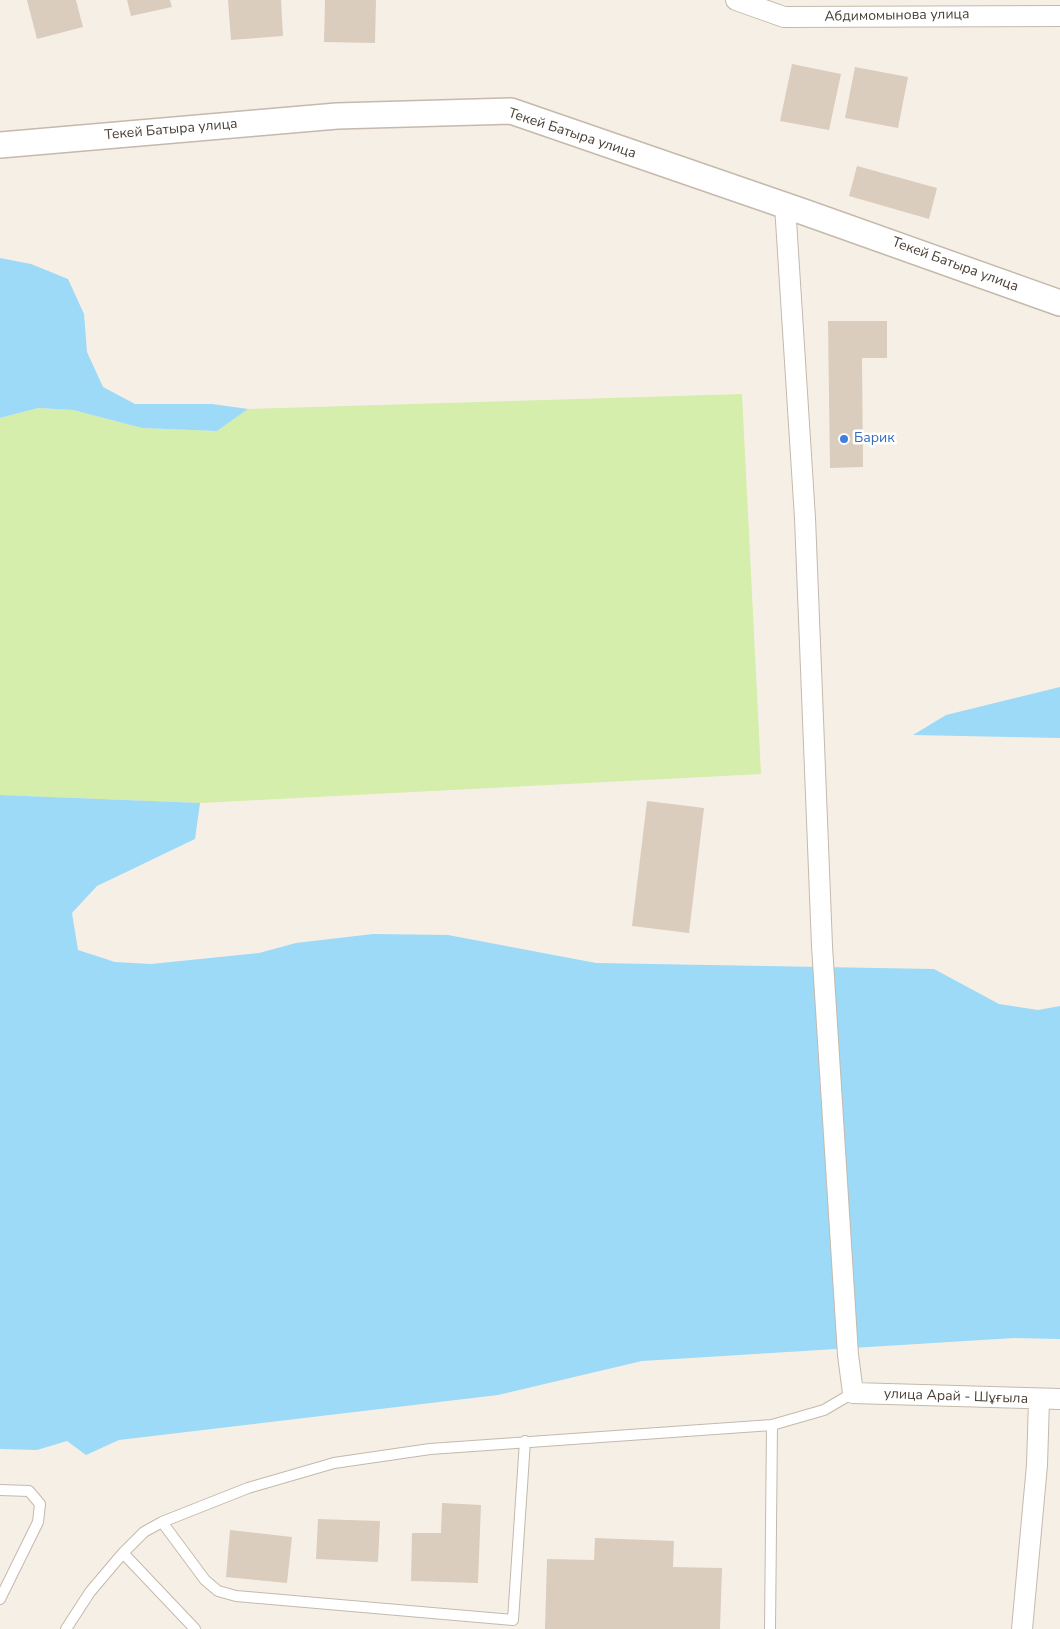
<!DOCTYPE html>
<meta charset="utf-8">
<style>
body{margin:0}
canvas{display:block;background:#f5efe6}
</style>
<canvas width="1060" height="1629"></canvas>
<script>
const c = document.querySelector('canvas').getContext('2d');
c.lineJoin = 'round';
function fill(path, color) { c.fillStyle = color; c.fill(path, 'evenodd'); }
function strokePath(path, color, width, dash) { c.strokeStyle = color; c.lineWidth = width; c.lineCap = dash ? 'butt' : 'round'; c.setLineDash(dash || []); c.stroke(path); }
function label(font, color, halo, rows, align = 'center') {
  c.font = font + ' "Nunito Sans",sans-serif'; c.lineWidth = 5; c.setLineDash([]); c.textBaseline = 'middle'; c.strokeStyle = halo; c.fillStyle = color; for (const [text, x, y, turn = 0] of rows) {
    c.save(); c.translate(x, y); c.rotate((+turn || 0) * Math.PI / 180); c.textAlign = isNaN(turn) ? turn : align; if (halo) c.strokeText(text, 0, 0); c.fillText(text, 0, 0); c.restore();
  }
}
fill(new Path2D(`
 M742,394L761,774L200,803L0,795V418L38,408L73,410L142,428L217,431L248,409Z`), '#d5eeab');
fill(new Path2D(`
 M0,258L31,264L68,279L84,314L87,352L103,387L135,404H212L248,409L217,431L142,428L73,410L38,408L0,418Z
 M1060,687V738L913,735L946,715Z
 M0,795L200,803L195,839L97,886L72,913L78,950L115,962L151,964L259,953L296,943L373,934L448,935L596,963L934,969L999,1004L1038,1010L1060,1006V1339L1014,1338L642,1361L498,1395L119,1440L86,1455L67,1441L37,1450L0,1449Z`), '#9cdaf8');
fill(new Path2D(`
 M27,0H76L83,27L37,39Z
 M127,0H170L172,7L131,16Z
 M228,0H281L283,36L231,40Z
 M325,0H376L375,43L324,42Z
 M792,64L841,74L829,130L780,121Z
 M855,67L908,77L898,128L845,118Z
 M857,166L937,188L929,219L849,196Z
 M828,321H887V358H862L863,467L830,468Z
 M647,801L704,808L689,933L632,926Z
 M442,1503L481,1505L478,1583L411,1581L412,1533H441Z
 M318,1519L380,1521L378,1562L316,1559Z
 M230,1530L292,1537L287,1583L226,1577Z
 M595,1538L674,1541L673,1567L722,1568L720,1629H545L547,1559L594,1560Z`), '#dbcdbe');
const service = new Path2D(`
 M525,1441L513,1620L236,1596L218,1591L205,1580L162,1522L248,1488L334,1463L430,1449L772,1425L824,1410L853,1393
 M0,1490L29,1491L40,1504L38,1522L0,1599
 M123,1553L144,1532L162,1522
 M66,1629L90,1592L123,1553L195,1629
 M770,1629L772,1425`);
const minor = new Path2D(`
 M736,0L784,17L1060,16
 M785,205L805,518L822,946L848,1355L853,1393L1060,1399
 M1022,1629L1037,1465L1039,1400`);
const tertiary = new Path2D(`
 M0,145L337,116L511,111L804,212L1060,303`);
strokePath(service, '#c5b9ab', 12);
strokePath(minor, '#c5b9ab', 22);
strokePath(tertiary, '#c5b9ab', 28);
strokePath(service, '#fff', 10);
strokePath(minor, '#fff', 20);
strokePath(tertiary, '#fff', 25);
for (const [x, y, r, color] of [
 [844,439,5,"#3f7fe0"]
]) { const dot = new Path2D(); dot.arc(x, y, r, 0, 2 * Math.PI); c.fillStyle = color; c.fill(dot); strokePath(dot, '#fff', 2); }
label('14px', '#493f35', '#fff', [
 ["Абдимомынова улица",897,16,-1],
 ["Текей Батыра улица",171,130,-5],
 ["Текей Батыра улица",572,134,18],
 ["Текей Батыра улица",955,265,20],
 ["улица Арай - Шұғыла",956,1397,2]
]);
label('14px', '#366cbe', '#fff', [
 ["Барик",854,439]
], 'left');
</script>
